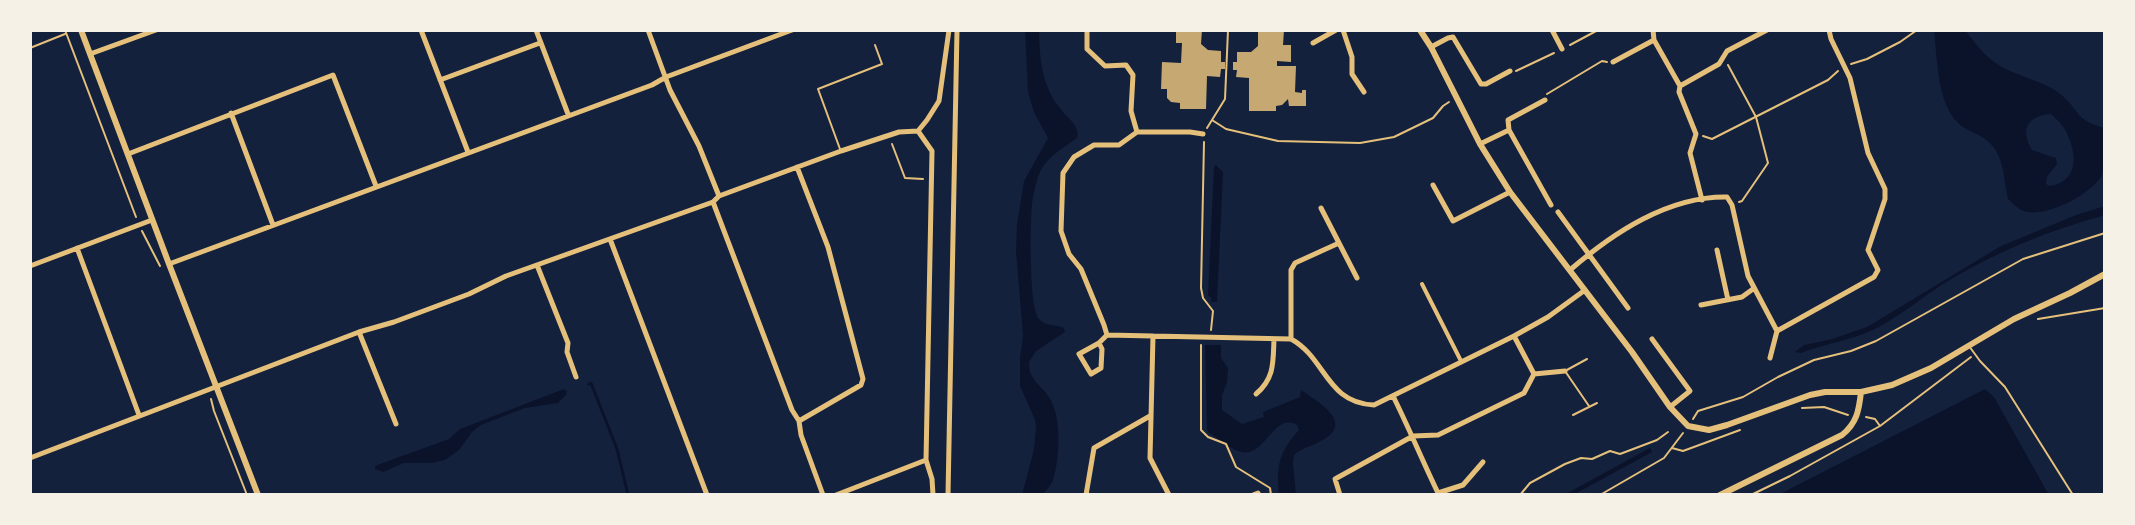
<!DOCTYPE html>
<style>
body{margin:0}
#map{position:relative;width:2135px;height:525px;overflow:hidden;background:#14213d;font-family:"Space Grotesk",sans-serif}
canvas{display:block}
.frame{position:absolute;inset:0;border:32px solid #f6f1e7;pointer-events:none}
</style>
<div id="map">
<canvas width="2135" height="525"></canvas>
<div class="frame"></div>
</div>
<script>
const c = document.querySelector('canvas').getContext('2d');
c.lineJoin = 'round';
function fill(path, color) { c.fillStyle = color; c.fill(path, 'evenodd'); }
function strokePath(path, color, width, dash) { c.strokeStyle = color; c.lineWidth = width; c.lineCap = dash ? 'butt' : 'round'; c.setLineDash(dash || []); c.stroke(path); }
fill(new Path2D(`
 M1025,30H1039C1040,59 1041,83 1059,107C1066,117 1081,126 1077,138C1065,147 1050,155 1042,168C1036,179 1034,192 1032,204C1030,222 1029,307 1039,319C1046,327 1056,324 1064,328L1065,332L1036,351L1029,362C1028,379 1041,385 1049,397C1062,416 1060,459 1053,480C1051,486 1046,490 1042,495H1022L1034,449L1036,427L1035,420L1020,386V358L1023,336L1016,252L1017,224L1024,181L1048,138L1034,112L1028,92Z
 M1934,30H1965C1976,45 1987,59 2004,68C2021,77 2043,81 2059,93C2080,109 2073,120 2105,128V160C2102,165 2104,172 2101,177C2089,195 2049,216 2027,212C2020,211 2013,204 2008,199C2003,178 2005,154 1986,140C1978,133 1966,131 1958,123C1937,103 1937,57 1934,30ZM2051,114C2055,118 2061,123 2064,128C2077,150 2081,182 2049,186L2046,184L2047,177L2057,164L2056,158L2032,150C2020,129 2027,116 2051,114Z
 M1216,165L1223,172L1217,302H1211V297L1208,296L1214,167Z
 M2105,206V215C2051,230 1997,251 1948,281C1925,295 1903,314 1879,327C1854,340 1827,343 1801,353L1795,352L1804,345L1832,339L1867,327L2001,246L2076,215Z
 M1205,345H1221V358L1228,368L1227,383L1222,395V410L1242,424L1264,417L1263,412L1300,397L1301,390C1320,403 1357,424 1319,442C1310,447 1301,448 1294,455L1293,463L1296,495H1279C1276,465 1279,452 1299,430L1297,425C1274,411 1265,458 1241,452C1230,449 1218,438 1208,432L1207,428Z
 M564,389L567,391L566,395L558,403L525,408L481,425L472,432L459,450L445,460L432,463H404L383,472L375,469V466L380,464L449,439L460,429Z
 M1985,389L1994,397L2049,495H1778Z
 M1650,448L1652,452L1573,495H1564Z`), '#0b132b');
strokePath(new Path2D(`
 M589,384L591,383L617,449L628,495`), '#0b132b', 3);
fill(new Path2D(`
 M1176,30H1202L1201,44L1208,50L1221,51V62H1225V69H1221L1220,77L1207,76L1206,109H1180V103L1171,102L1167,98V89H1161L1162,62L1181,63L1182,43H1176Z
 M1271,30L1277,32V30H1284L1283,45H1291V62L1277,61V66H1296L1295,92L1302,93V90H1306V106H1289L1288,99L1282,105L1276,106V111H1249V78L1236,77L1237,70H1233V62H1237V52H1251L1258,46V32Z`), '#c6a872');
strokePath(new Path2D(`
 M65,30L136,217
 M1570,45L1598,30
 M30,48L65,34
 M1851,64L1867,59L1900,42L1917,30
 M1728,65L1756,117L1768,163L1742,201L1739,202
 M1516,71L1554,53
 M1547,94L1602,61L1607,62
 M1212,120L1226,129L1278,141L1360,143L1394,137L1433,118L1443,106L1449,102
 M1207,128L1225,99L1228,30
 M1703,136L1712,139L1828,80L1838,71
 M1204,142L1201,288L1203,298L1213,311L1211,330
 M892,144L905,178L923,179
 M142,231L160,266
 M2038,319L2105,308
 M1201,345V430L1208,437L1226,444L1236,467L1270,488L1271,495
 M211,399L214,411L247,495
 M1802,408L1824,407L1848,415
 M1866,417L1875,419L1880,426L1971,357
 M1693,419L1698,411L1743,397L1778,377L1814,360L1851,351L1876,341L2023,259L2105,233
 M1672,448L1683,451L1740,430
 M1520,495L1530,483L1565,464L1581,458L1592,459L1610,451L1620,454L1657,440L1668,432
 M1600,495L1664,458L1683,433
 M1751,495L1790,476L1880,426`), '#e5c07b', 2);
strokePath(new Path2D(`
 M840,149L818,89L882,64L875,45
 M1969,346L1980,361L2005,387L2073,495
 M1587,359L1565,371L1589,406
 M1573,415L1597,403`), '#e5c07b', 2);
strokePath(new Path2D(`
 M1422,284L1461,361`), '#e5c07b', 4);
strokePath(new Path2D(`
 M421,30L468,152
 M536,30L568,114
 M648,30L670,90L699,146L719,196
 M1087,30V49L1105,66L1126,65L1133,75L1131,111L1137,132
 M1343,30L1352,57V74L1364,92
 M1552,30L1562,49
 M1653,30L1654,40L1680,86
 M1313,43L1336,30
 M1431,47L1448,38L1453,37L1481,84H1486L1510,71
 M90,54L156,30
 M1613,62L1654,40
 M440,80L540,43
 M231,113L273,225
 M1509,130L1508,120L1545,100
 M1203,134L1190,132H1137L1119,145H1094L1074,157L1063,173L1061,231L1069,254L1081,269L1104,325L1107,335L1291,339C1326,358 1326,403 1374,405L1514,336L1548,317L1585,290
 M1480,144L1509,130L1551,205
 M128,154L333,75L376,186
 M797,167L828,247L863,379L861,385L799,421
 M1433,185L1453,221L1510,192
 M1702,200L1690,153L1696,134L1679,92L1680,86L1719,64L1727,51L1767,30
 M713,202L792,410L799,421L801,435L823,495
 M1558,212L1628,308
 M610,239L707,495
 M1339,243L1357,278
 M77,248L139,415
 M1717,250L1728,300
 M169,264L652,85L666,77L792,30
 M537,265L568,343L567,352L576,377
 M30,266L152,220
 M1570,270C1613,233 1668,196 1727,197L1732,205L1748,276L1777,331
 M1701,305L1742,297L1753,289
 M359,332L396,424
 M1153,336L1150,458L1169,495
 M1514,336L1534,374
 M1291,339V270L1295,263L1339,243L1321,208
 M1652,339L1690,391L1670,407
 M1099,343L1102,349L1101,368L1091,374L1079,354L1099,343L1107,335
 M1770,358L1777,331L1874,277L1878,270L1868,250L1885,199V189L1868,153L1850,78L1831,39L1829,30
 M1256,394C1275,378 1273,361 1274,339
 M1393,396C1409,428 1422,460 1438,493L1463,485L1483,462
 M30,458L359,332L394,322L469,294L506,276L713,202L719,196L841,151L899,132L918,131
 M836,495L926,460
 M933,495L932,479L926,460L932,151L918,131L927,120L939,101L949,30
 M948,495L957,30
 M1086,495L1094,448L1150,416
 M1253,495L1258,493
 M1340,495L1335,479L1413,436L1438,435L1524,393L1534,374L1565,371`), '#e5c07b', 5);
strokePath(new Path2D(`
 M81,30L169,264L258,495
 M1420,30L1431,47L1480,144L1510,192L1632,352L1670,407L1688,426L1709,430L1727,425L1810,395L1825,392H1861L1892,385L1931,368L2014,319L2070,293L2105,274
 M1720,495L1842,435C1857,423 1859,410 1861,392`), '#e5c07b', 6);
</script>
